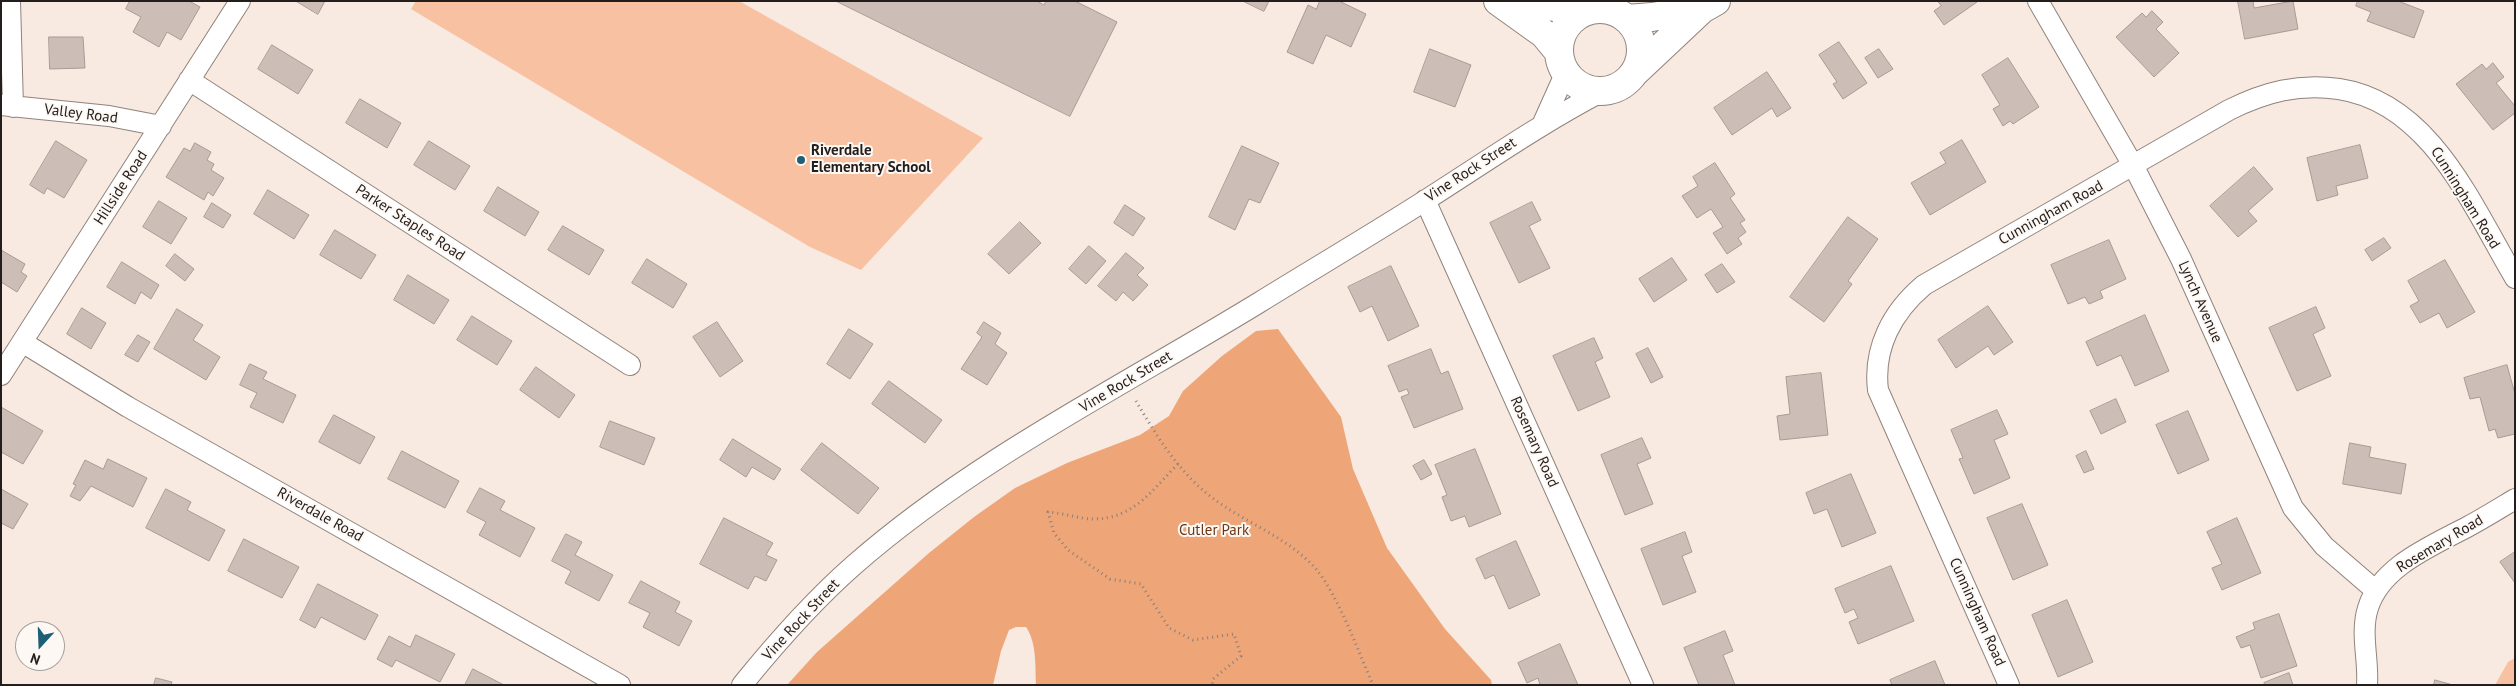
<!DOCTYPE html>
<style>
body{margin:0}
#map{position:relative;width:2516px;height:686px;overflow:hidden;background:#f8e9e1;font-family:"PT Sans",sans-serif}
canvas{display:block}
.frame{position:absolute;inset:0;border:2px solid #231e1b;pointer-events:none}
.north{position:absolute;left:15px;top:621px;width:50px;height:50px;box-sizing:border-box;background:#fef8f5;border:1px solid #a6a19e;border-radius:50%;rotate:200deg;font-size:14px;font-weight:700;line-height:20px;text-align:center;color:#231e1b}
.north::after{content:'';display:block;margin:auto;width:18px;height:22px;background:#1e5f74;clip-path:polygon(50% 0,100% 100%,50% 72%,0 100%)}
</style>
<div id="map">
<canvas width="2516" height="686"></canvas>
<div class="frame"></div>
<div class="north">N</div>
</div>
<script>
const c = document.querySelector('canvas').getContext('2d');
c.lineJoin = 'round';
function fill(path, color) { c.fillStyle = color; c.fill(path, 'evenodd'); }
function strokePath(path, color, width, dash) { c.strokeStyle = color; c.lineWidth = width; c.lineCap = dash ? 'butt' : 'round'; c.setLineDash(dash || []); c.stroke(path); }
function label(font, color, halo, rows, align = 'center') {
  c.font = font + ' "PT Sans",sans-serif'; c.lineWidth = 4; c.setLineDash([]); c.textBaseline = 'middle'; c.strokeStyle = halo; c.fillStyle = color; for (const [text, x, y, turn = 0] of rows) {
    c.save(); c.translate(x, y); c.rotate((+turn || 0) * Math.PI / 180); c.textAlign = isNaN(turn) ? turn : align; if (halo) c.strokeText(text, 0, 0); c.fillText(text, 0, 0); c.restore();
  }
}
fill(new Path2D(`
 M416,1H739L983,138L861,270L810,247L411,9Z
 M2515,658V685H2495L2508,662Z`), '#f8c1a1');
fill(new Path2D(`
 M1278,329L1341,417L1353,469L1387,548L1445,629L1491,680L1492,685H1036C1035,666 1037,643 1026,627H1016L1009,630L1001,651L993,685H787L817,652L929,553L974,517L1015,488L1067,463L1140,435L1169,416L1183,391L1222,356L1256,331Z`), '#eea577');
const building = new Path2D(`
 M130,1H189L200,7L181,40L167,32L159,47L133,32L141,17L126,9Z
 M296,1H325L318,14Z
 M836,1H1037L1044,5L1046,1H1075L1117,22L1070,116Z
 M1243,1H1269L1264,11Z
 M1320,1H1339L1366,14L1351,47L1326,35L1313,64L1287,52L1308,5L1316,9Z
 M1938,1H1976L1977,2L1944,25L1934,11L1941,6Z
 M2238,1H2253L2254,8L2293,1L2298,29L2245,39Z
 M2358,1H2398L2424,11L2414,38L2367,21L2371,12L2356,6Z
 M2152,11L2163,22L2156,29L2179,53L2154,77L2116,37L2142,13L2146,17Z
 M49,37H83L85,68L50,69Z
 M1839,42L1867,83L1843,99L1833,84L1837,82L1819,55Z
 M272,45L313,70L298,94L258,69Z
 M1430,49L1471,65L1455,107L1414,92Z
 M1879,49L1893,69L1878,78L1865,58Z
 M2008,58L2039,107L2013,124L2010,121L2003,126L1993,109L2000,105L1982,75Z
 M2493,63L2504,77L2496,83L2515,106V113L2493,130L2456,84L2482,64L2486,69Z
 M1767,72L1791,108L1777,117L1772,108L1732,135L1714,108Z
 M360,99L401,123L387,148L346,123Z
 M1962,140L1986,182L1930,215L1911,183L1946,163L1940,153Z
 M56,141L87,160L64,198L47,188L44,194L30,185Z
 M429,141L470,166L455,190L414,165Z
 M195,143L211,152L207,160L214,164L211,170L224,178L213,196L208,192L204,200L166,177L184,148L190,151Z
 M2360,145L2368,178L2336,186L2338,195L2317,201L2307,158Z
 M1242,146L1279,163L1260,203L1249,199L1235,230L1209,217Z
 M1715,163L1735,194L1730,198L1745,220L1740,223L1746,232L1738,238L1742,244L1727,254L1713,233L1723,227L1711,209L1697,218L1682,196L1698,186L1693,177Z
 M2254,167L2273,189L2248,211L2257,221L2238,237L2210,206Z
 M498,187L539,212L525,236L484,211Z
 M268,190L309,215L294,239L254,214Z
 M159,201L187,218L171,244L143,227Z
 M1532,202L1541,220L1529,226L1550,268L1519,283L1490,223Z
 M212,203L231,215L223,228L204,217Z
 M1125,205L1145,218L1133,236L1114,223Z
 M1848,217L1878,239L1848,281L1852,284L1824,322L1790,297Z
 M1020,222L1041,243L1009,274L988,254Z
 M563,226L604,250L589,275L548,250Z
 M335,230L376,255L361,279L320,255Z
 M2384,238L2391,248L2372,261L2365,250Z
 M2109,240L2126,279L2100,291L2103,298L2089,304L2085,297L2068,304L2051,265Z
 M1089,246L1106,261L1086,284L1069,269Z
 M1,250L25,264L21,272L27,276L17,292L1,282Z
 M1126,253L1144,268L1137,275L1148,285L1133,301L1123,292L1116,301L1098,286Z
 M175,254L194,269L185,281L166,266Z
 M1672,258L1687,280L1654,302L1639,279Z
 M647,259L687,284L673,308L632,283Z
 M2445,260L2475,312L2447,328L2439,313L2420,323L2410,306L2419,301L2408,281Z
 M122,262L159,285L151,299L141,292L135,304L107,287Z
 M1722,264L1735,282L1717,293L1705,275Z
 M1391,266L1419,326L1388,341L1372,306L1360,312L1348,287Z
 M408,275L449,300L434,324L394,300Z
 M1988,306L2013,342L1994,355L1988,346L1956,368L1938,340Z
 M2316,307L2325,328L2313,334L2331,376L2297,391L2269,328Z
 M82,308L106,323L91,349L67,334Z
 M177,309L203,325L193,340L220,357L206,380L154,349Z
 M2145,315L2169,371L2135,386L2121,355L2097,366L2086,342Z
 M472,316L512,341L497,365L457,340Z
 M717,322L743,361L720,377L693,337Z
 M984,322L1001,333L995,344L1007,353L987,385L961,369L982,337L977,333Z
 M849,329L873,344L850,379L827,364Z
 M138,335L150,342L138,362L125,355Z
 M1594,338L1603,358L1595,362L1610,397L1578,411L1553,356Z
 M1648,348L1663,377L1651,383L1636,354Z
 M1431,349L1441,374L1448,371L1463,409L1414,428L1401,397L1409,394L1407,389L1399,392L1388,366Z
 M250,364L267,372L263,379L296,395L283,423L250,407L257,393L240,385Z
 M2507,365L2515,394V434L2498,438L2495,429L2489,431L2480,397L2470,399L2464,378Z
 M536,367L575,395L559,418L520,390Z
 M1821,373L1828,435L1780,440L1777,416L1790,414L1786,377Z
 M889,381L942,420L925,443L872,404Z
 M2116,399L2126,422L2101,434L2090,411Z
 M1,407L43,431L23,464L1,452Z
 M1997,410L2008,434L1994,440L2010,478L1974,494L1959,459L1963,458L1951,430Z
 M2188,411L2209,460L2178,474L2156,425Z
 M334,415L375,437L360,464L319,442Z
 M610,421L655,438L644,465L600,447Z
 M1642,438L1651,458L1637,464L1653,504L1625,515L1601,455Z
 M733,439L781,469L774,480L752,467L746,477L720,460Z
 M822,443L879,488L858,514L801,470Z
 M2350,443L2371,447L2369,457L2406,464L2401,494L2343,484Z
 M1475,449L1501,514L1469,527L1465,516L1451,521L1442,497L1447,495L1435,465Z
 M402,451L459,481L445,508L388,479Z
 M2086,451L2094,469L2084,473L2076,456Z
 M108,459L147,478L133,507L91,486L80,501L70,496L76,485L73,484L85,460L103,469Z
 M1424,460L1432,474L1421,480L1413,466Z
 M1851,474L1876,533L1842,547L1827,509L1814,514L1806,493Z
 M480,488L505,501L500,510L535,528L520,557L479,535L486,522L467,512Z
 M1,489L28,504L13,529L1,523Z
 M166,489L191,502L187,510L225,530L209,561L146,528Z
 M2022,504L2048,565L2013,580L1987,518Z
 M724,518L773,543L766,555L777,560L766,581L755,576L748,589L700,564Z
 M2237,518L2261,573L2222,590L2212,568L2222,564L2207,532Z
 M1685,532L1692,552L1682,556L1696,592L1663,605L1641,549Z
 M566,534L582,542L575,555L613,575L599,601L565,583L571,571L552,561Z
 M244,539L299,567L282,598L228,571Z
 M1516,541L1540,595L1509,609L1494,575L1485,579L1476,559Z
 M2515,552V583L2500,562Z
 M1891,566L1914,621L1858,644L1849,622L1858,618L1854,609L1845,613L1835,589Z
 M641,581L680,602L675,612L692,621L679,646L643,627L650,613L629,603Z
 M318,584L378,615L365,640L321,617L315,628L300,620Z
 M2067,600L2093,662L2058,677L2032,615Z
 M2279,614L2297,666L2261,678L2250,645L2241,648L2236,637L2255,629L2253,623Z
 M1725,631L1733,651L1723,655L1735,685H1699L1684,648Z
 M416,635L455,654L440,682L396,660L392,667L377,659L389,636L410,647Z
 M1560,644L1578,685H1540L1538,678L1527,683L1518,663Z
 M1935,661L1945,685H1892L1890,680Z
 M473,669L504,685H465Z
 M2289,673L2293,685H2265L2264,683Z
 M156,678L172,682L171,685H154Z
 M2435,680L2453,685H2434Z`);
fill(building, '#ccbeb6');
strokePath(building, '#a89b93', 1);
const street = new Path2D(`
 M10,1L13,107
 M2038,1L2134,167L2181,259L2293,508L2324,546L2375,590
 M189,80L630,365
 M1,105L109,116L161,126
 M1543,123L1565,74
 M1425,200L1643,685
 M22,342L128,407L620,685
 M1,375L240,1
 M742,685C776,643 813,601 854,565C975,459 1123,386 1260,302C1315,268 1371,235 1426,200C1484,163 1540,124 1601,92
 M2009,685L1878,390C1873,348 1892,312 1924,285L2229,110C2265,92 2299,83 2339,89C2431,103 2472,206 2515,278
 M2367,685C2369,660 2360,633 2368,608C2381,566 2432,546 2469,526C2484,518 2500,508 2515,499`);
const secondary = new Path2D(`
 M1498,1L1544,34L1558,51
 M1517,1L1585,12
 M1559 50a41 41 0 1 1 82 0a41 41 0 1 1-82 0Z
 M1627,19L1652,17L1702,9
 M1635,72L1702,9L1716,1`);
strokePath(street, '#90837b', 22);
strokePath(secondary, '#90837b', 30);
strokePath(new Path2D(`
 M1136,401C1156,435 1178,471 1210,496C1243,522 1288,537 1316,569C1339,597 1358,651 1373,685
 M1178,464C1152,490 1134,519 1093,519C1080,519 1063,513 1048,512L1054,533L1068,550L1110,579L1141,584L1169,628L1193,640L1234,634L1241,656L1213,679L1212,685`), '#897f7a', 3, [1, 4]);
strokePath(street, '#fff', 20);
strokePath(secondary, '#fff', 28);
for (const [x, y, r, color] of [
 [801,160,5,"#1e5f74"]
]) { const dot = new Path2D(); dot.arc(x, y, r, 0, 2 * Math.PI); c.fillStyle = color; c.fill(dot); strokePath(dot, '#fef8f5', 2); }
label('15px', '#231e1b', '#fef8f5', [
 ["Valley Road",81,114,7],
 ["Vine Rock Street",1471,170,-33],
 ["Hillside Road",121,188,-57],
 ["Cunningham Road",2465,198,58],
 ["Cunningham Road",2051,213,-29],
 ["Parker Staples Road",410,223,33],
 ["Lynch Avenue",2200,302,66],
 ["Vine Rock Street",1126,382,-31],
 ["Rosemary Road",1534,442,66],
 ["Riverdale Road",320,515,29],
 ["Rosemary Road",2440,544,-31],
 ["Cunningham Road",1977,612,66],
 ["Vine Rock Street",801,620,-47]
]);
label('bold 15px', '#231e1b', '#fef8f5', [
 ["Riverdale",811,151],
 ["Elementary School",811,168]
], 'left');
label('15px', '#673716', '#fef8f5', [
 ["Cutler Park",1214,531]
]);
</script>
